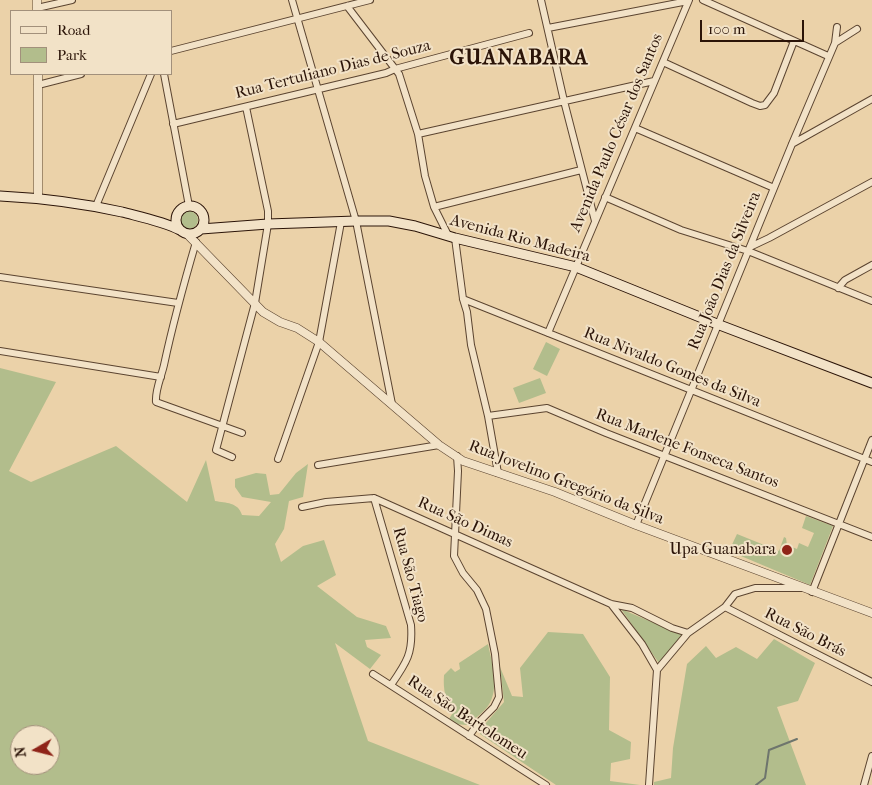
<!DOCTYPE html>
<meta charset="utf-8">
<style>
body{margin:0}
#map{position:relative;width:872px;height:785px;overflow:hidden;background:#ebd2a9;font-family:"IM FELL French Canon",serif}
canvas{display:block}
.legend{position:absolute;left:10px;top:10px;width:162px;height:65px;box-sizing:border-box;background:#f2e2c7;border:1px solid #a2907b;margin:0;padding:6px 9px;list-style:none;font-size:15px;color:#2b1408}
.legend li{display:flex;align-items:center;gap:10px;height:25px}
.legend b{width:25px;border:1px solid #a2907b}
.north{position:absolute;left:10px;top:725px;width:50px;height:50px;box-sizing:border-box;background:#f2e2c7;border:1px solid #a2907b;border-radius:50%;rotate:262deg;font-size:14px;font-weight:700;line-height:20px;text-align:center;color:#2b1408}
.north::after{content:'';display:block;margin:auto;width:18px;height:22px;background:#8f2418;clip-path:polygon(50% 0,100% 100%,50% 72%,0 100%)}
.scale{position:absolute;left:700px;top:20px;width:104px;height:22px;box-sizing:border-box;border:2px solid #2b1408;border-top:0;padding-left:6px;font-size:15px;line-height:18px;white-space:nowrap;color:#2b1408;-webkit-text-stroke:4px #f2e2c7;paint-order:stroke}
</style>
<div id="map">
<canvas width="872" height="785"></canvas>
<ul class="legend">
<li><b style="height:6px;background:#f2e2c7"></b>Road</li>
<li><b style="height:14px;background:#b2bd8c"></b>Park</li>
</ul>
<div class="north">N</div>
<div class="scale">100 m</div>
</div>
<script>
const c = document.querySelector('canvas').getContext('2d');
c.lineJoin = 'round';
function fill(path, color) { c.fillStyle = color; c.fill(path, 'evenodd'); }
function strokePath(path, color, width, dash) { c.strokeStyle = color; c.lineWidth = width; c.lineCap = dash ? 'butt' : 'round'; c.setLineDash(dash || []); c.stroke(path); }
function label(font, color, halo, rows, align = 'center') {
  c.font = font + ' "IM FELL French Canon",serif'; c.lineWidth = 4; c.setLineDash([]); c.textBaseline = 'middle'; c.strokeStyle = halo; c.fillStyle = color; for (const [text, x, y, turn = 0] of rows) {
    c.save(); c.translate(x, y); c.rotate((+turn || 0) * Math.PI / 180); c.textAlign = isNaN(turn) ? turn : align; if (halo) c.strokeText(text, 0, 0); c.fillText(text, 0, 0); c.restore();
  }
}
fill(new Path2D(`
 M180 220a9 9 0 1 1 18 0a9 9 0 1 1-18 0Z
 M546,342L560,349L547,376L533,369Z
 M0,368L56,382L9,471L31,482L116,446L187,502L206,460L215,501C226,503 238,502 242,515L259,516L271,502L242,497L235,487V479L256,473L266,474L270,495L279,494L296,473L308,464L303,497L289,501L284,529L275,544L281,562L303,546L324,540L336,575L317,586L357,617L386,626L391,638L365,640L367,647L381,655L370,669L335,643L368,741L480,785H0ZM20,735H50V765H20Z
 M540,378L546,393L519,403L513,388Z
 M806,516L833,526L810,585L729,551L737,534L779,551L784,537L786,538L787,545L797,549L799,543L808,547L814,533L802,528Z
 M621,609L685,636L661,666Z
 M548,632L583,634L610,677L609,730L631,742L630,759L611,763L610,781L640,785H556L480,734L485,724L504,702L500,667L512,696L523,697L520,668Z
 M774,639L815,663L798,701L777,707L806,785H654V782L671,778L673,748L687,664L706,646L716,658L736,647L757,659Z
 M488,644C492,663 500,689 488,706C483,713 474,719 467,725L455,724L449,719L454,711C445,701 443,689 444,675L451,668L455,672L460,669L459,663Z`), '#b2bd8c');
strokePath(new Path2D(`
 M756,785L765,778L769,750L797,739`), '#6e756d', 2);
const minor = new Path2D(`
 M292,0L356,221L392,404
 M541,0L564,101L595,221
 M703,0L828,56
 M347,6L399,74L418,134L425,176L434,207L448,235
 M37,8L72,0
 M548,28L688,1
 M835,43L857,29
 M171,51L370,0
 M663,62L752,103L760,106L765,105L774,93L794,41
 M164,74L189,206
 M38,85L81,74
 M173,124L386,73L395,69L529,33
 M635,128L774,188
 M418,134L654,81
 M792,144L872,99
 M605,197L681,230L748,251L872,301
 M96,206L151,74
 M434,207L581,170
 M455,238L463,299L467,312L471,345L488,416L498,473
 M196,242C184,283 173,323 164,365C161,378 155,390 156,402L242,433
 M750,247L769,238L872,182
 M0,277L178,303
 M838,288L845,280L872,265
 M463,299L872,462
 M548,333L689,0
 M0,351L161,377
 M488,416L547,408L606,433L872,537
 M457,456L458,471L454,556L463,573L477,590L486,609L495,654L499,697L494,707L479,722L469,736
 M232,457L216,450L255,303L268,224V211L246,107
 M278,459L319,342L341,222
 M318,465L439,445
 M374,498L411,625C413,653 407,662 391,685
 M302,507L326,502L374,498L611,604L632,608L672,628L688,633
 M636,525L792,144L835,43L837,27
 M812,592L872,440
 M611,604L642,644L657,670
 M725,607L872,682
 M373,674L546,785
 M649,785L657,670L688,633L725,607L735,594L755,588H803
 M864,785L872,756`);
const tertiary = new Path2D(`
 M37,0V11
 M38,197V74
 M187,234L263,312L280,322L297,328L319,342L439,445L463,461L555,492L636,525L872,613`);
const secondary = new Path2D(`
 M0,196C41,198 81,203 122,212C141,217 162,221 180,230
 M176 220a14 14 0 1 1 28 0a14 14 0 1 1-28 0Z
 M201,229L268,224L356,221H389L415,226L455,238L576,267L717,324L872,383`);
strokePath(minor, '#5b4430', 8);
strokePath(tertiary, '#5b4430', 9);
strokePath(secondary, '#2b1408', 11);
strokePath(minor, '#f2e2c7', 6);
strokePath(tertiary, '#f2e2c7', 8);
strokePath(secondary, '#f2e2c7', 9);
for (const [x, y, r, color] of [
 [787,550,6,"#8f2418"]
]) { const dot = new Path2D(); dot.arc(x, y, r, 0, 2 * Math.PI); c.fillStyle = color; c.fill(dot); strokePath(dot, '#f2e2c7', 2); }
label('16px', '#2b1408', '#f2e2c7', [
 ["Rua Tertuliano Dias de Souza",333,70,-14],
 ["Avenida Paulo César dos Santos",617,133,-67],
 ["Avenida Rio Madeira",520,239,15],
 ["Rua João Dias da Silveira",725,271,-68],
 ["Rua Nivaldo Gomes da Silva",672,368,22],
 ["Rua Marlene Fonseca Santos",687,449,21],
 ["Rua Jovelino Gregório da Silva",566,483,21],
 ["Rua São Dimas",465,523,24],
 ["Rua São Tiago",410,575,75],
 ["Rua São Brás",805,633,27],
 ["Rua São Bartolomeu",467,718,33]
]);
label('16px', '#2b1408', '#f2e2c7', [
 ["Upa Guanabara",776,550]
], 'right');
c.letterSpacing = '1px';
label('bold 21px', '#2b1408', '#f2e2c7', [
 ["GUANABARA",519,59]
]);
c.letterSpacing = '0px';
</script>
